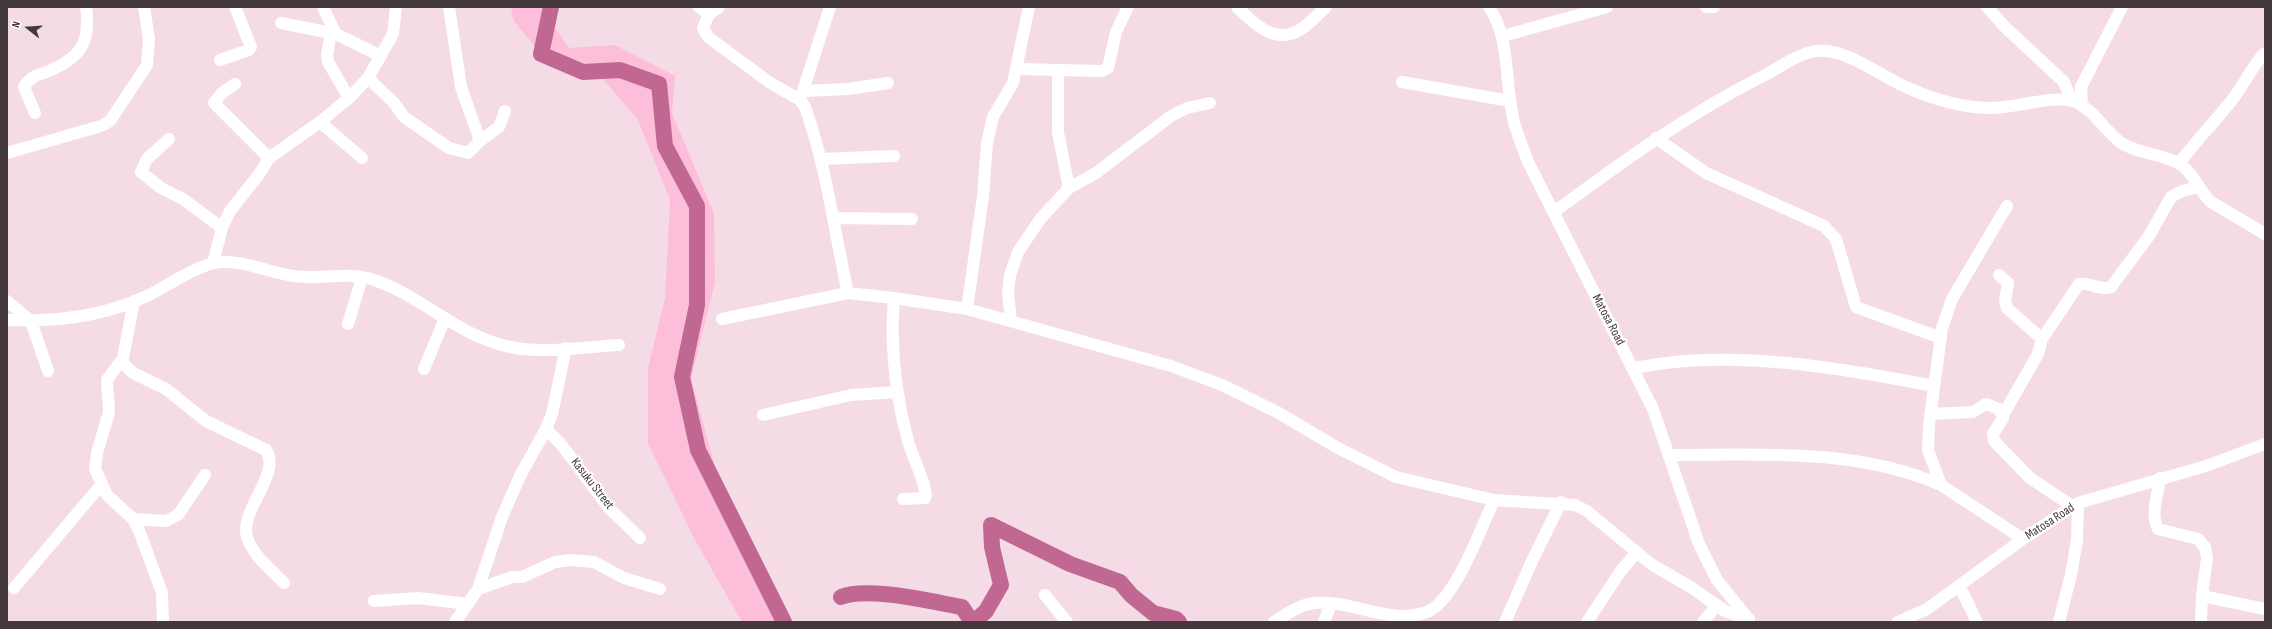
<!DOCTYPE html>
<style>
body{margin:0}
#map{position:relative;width:2272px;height:629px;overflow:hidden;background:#f5dbe5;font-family:"Sofia Sans Condensed",sans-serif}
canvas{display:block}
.frame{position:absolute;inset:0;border:8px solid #43393d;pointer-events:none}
.north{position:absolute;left:8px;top:8px;width:40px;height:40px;-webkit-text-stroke:3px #fff;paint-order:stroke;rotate:287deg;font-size:11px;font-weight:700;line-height:16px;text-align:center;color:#43393d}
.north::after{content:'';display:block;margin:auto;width:14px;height:18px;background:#43393d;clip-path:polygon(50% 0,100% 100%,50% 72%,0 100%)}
</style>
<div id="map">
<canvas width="2272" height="629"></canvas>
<div class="frame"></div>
<div class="north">N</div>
</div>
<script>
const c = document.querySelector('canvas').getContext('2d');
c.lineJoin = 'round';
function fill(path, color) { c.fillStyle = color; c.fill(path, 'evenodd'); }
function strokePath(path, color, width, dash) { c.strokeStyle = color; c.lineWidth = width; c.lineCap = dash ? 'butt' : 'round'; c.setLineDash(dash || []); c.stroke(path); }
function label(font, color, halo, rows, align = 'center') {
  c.font = font + ' "Sofia Sans Condensed",sans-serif'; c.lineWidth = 4; c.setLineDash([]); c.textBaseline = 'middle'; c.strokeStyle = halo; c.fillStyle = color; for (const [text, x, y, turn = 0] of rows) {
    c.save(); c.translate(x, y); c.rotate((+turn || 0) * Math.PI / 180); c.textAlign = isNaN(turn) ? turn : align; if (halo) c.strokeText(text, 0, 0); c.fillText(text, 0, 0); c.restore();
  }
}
fill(new Path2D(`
 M513,7H549L545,13L569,48L615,45L675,76L672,113L714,214L715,282L691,379L726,507L774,604L789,622H742L695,540L648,443V368L665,299L670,200L638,120L601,77L547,61L514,21L511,13Z`), '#fdbed9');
strokePath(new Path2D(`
 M551,7L541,54L583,72L620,70L659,84L665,146L697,206V305L682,377L698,450L784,622
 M841,597C867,586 933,602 962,607L972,622
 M974,622L986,611L1001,585L992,547L991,525L1070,564L1120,582L1131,595L1153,613L1176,619L1179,622`), '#c06892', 16);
strokePath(new Path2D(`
 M323,7L336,34
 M449,7L461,87L480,141
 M699,7L709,14L703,28L708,37L769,82L800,100L805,107C827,168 834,231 848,293L894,298L967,309L1171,366L1222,385L1277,412L1338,448L1396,477L1494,500L1575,505L1587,511L1651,564L1692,588L1725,611L1749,619
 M1237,7C1253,23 1274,44 1298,31C1308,26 1318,14 1326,7
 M1489,7C1510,38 1505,81 1513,118C1516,132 1523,147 1528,162L1653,409L1699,544L1717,580L1747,617
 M1706,7H1714
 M1987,7L2006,28L2064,82L2072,101
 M709,14L719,7
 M281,23L336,34L381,56
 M331,33L327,55L328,62L349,98
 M1503,36L1607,7
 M220,60L249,50L251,47L235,7
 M1017,69L1102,71L1108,68L1116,32L1128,7
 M1058,70V132L1069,188
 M368,78L394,103L404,117L449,148L468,153L480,141L499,127L505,111
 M1402,82L1510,101
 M235,84L222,93L214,103L269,158
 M804,91L848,89L888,83
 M800,100L830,7
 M2082,106L2081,87L2122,7
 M35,113L24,87C30,77 37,75 47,72C80,58 91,44 86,7
 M320,122L362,158
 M1656,138L1706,173L1824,226L1836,239L1856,307L1941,338
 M169,139L147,159L141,172L161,188L183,199L222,228
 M7,153L101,126L110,121L147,65L149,39L144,7
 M821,159L894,156
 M2179,164C2195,141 2215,122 2232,100C2244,85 2251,67 2265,53
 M1554,212C1622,162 1688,114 1763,76C1779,68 1794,56 1811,52C1843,44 1879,76 1908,88C1935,100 1963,108 1992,108C2015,108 2060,93 2078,103C2096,112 2106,133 2123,144C2140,154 2163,154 2180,164C2194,173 2199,191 2211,202L2265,234
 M834,218L912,219
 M213,263L222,228L230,211L260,173L269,158L320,122L349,98L368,78L393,34L396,7
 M1999,275L2008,283L2005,301L2007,308L2042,339L2038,354L2003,415
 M894,298C890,345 895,391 907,437C912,457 923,475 926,495L925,498L903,499
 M7,301L31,321L48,371
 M134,301L123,358L107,380L109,412L97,453L95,469L107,495L133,519L140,533L162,593L163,622
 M967,309L983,196L987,143L993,117L1013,83L1029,7
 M722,319L848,293
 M7,320C54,322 106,316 149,295C167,286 202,262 222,262C246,261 270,273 294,276C320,280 350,271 374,280C422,296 459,337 510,347C545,354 583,347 619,345
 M1011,321L1008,293L1010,275L1018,252L1041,218L1069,188L1096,173L1171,116L1187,108L1210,103
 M348,324L362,278
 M2042,339L2079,284C2090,282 2100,291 2111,287L2149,236L2171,197L2182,191L2198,187
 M122,362L133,373L166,389L206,421L266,450C282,473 239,511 247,537C252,555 272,570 284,583
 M1634,368C1731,348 1838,368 1934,386
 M424,369L445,318
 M1930,414L1973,412L1986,404L1999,409L2003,418L1993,434L1994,441L2030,478L2072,506
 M763,415L851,395L897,392
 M546,429L560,443L609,508L640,538
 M1670,455C1761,455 1856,448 1941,485L2023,539
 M2160,478C2158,494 2150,514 2158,529L2198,539L2205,547L2207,558L2202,596L2201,622
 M1941,485L1928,450L1929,425L1942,328L1952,299L2007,206
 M133,519L166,521L178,515L205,475
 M1960,587L1977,622
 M14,588L101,485
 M478,589L512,577H522L555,562L571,560L594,562L624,578L660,589
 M1045,595L1067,622
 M2202,596L2265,609
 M374,601L418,598L468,604
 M455,622L478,589L502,517L520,476L546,429L552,414L566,348
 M1274,622C1284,616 1297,606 1309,604C1349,596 1392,629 1431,610C1457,595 1481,528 1494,500
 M1324,622L1331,604
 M1505,622L1533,559L1561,502
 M1587,622L1620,572L1637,552
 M1703,622L1717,605
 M1898,622L1927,609L2023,539L2078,503L2206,466L2265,444
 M2059,622L2071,575L2077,540L2078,503`), '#fff', 12);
label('13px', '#43393d', '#fff', [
 ["Matosa Road",1608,320,62],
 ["Kasuku Street",592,484,52],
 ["Matosa Road",2050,522,-33]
]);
</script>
